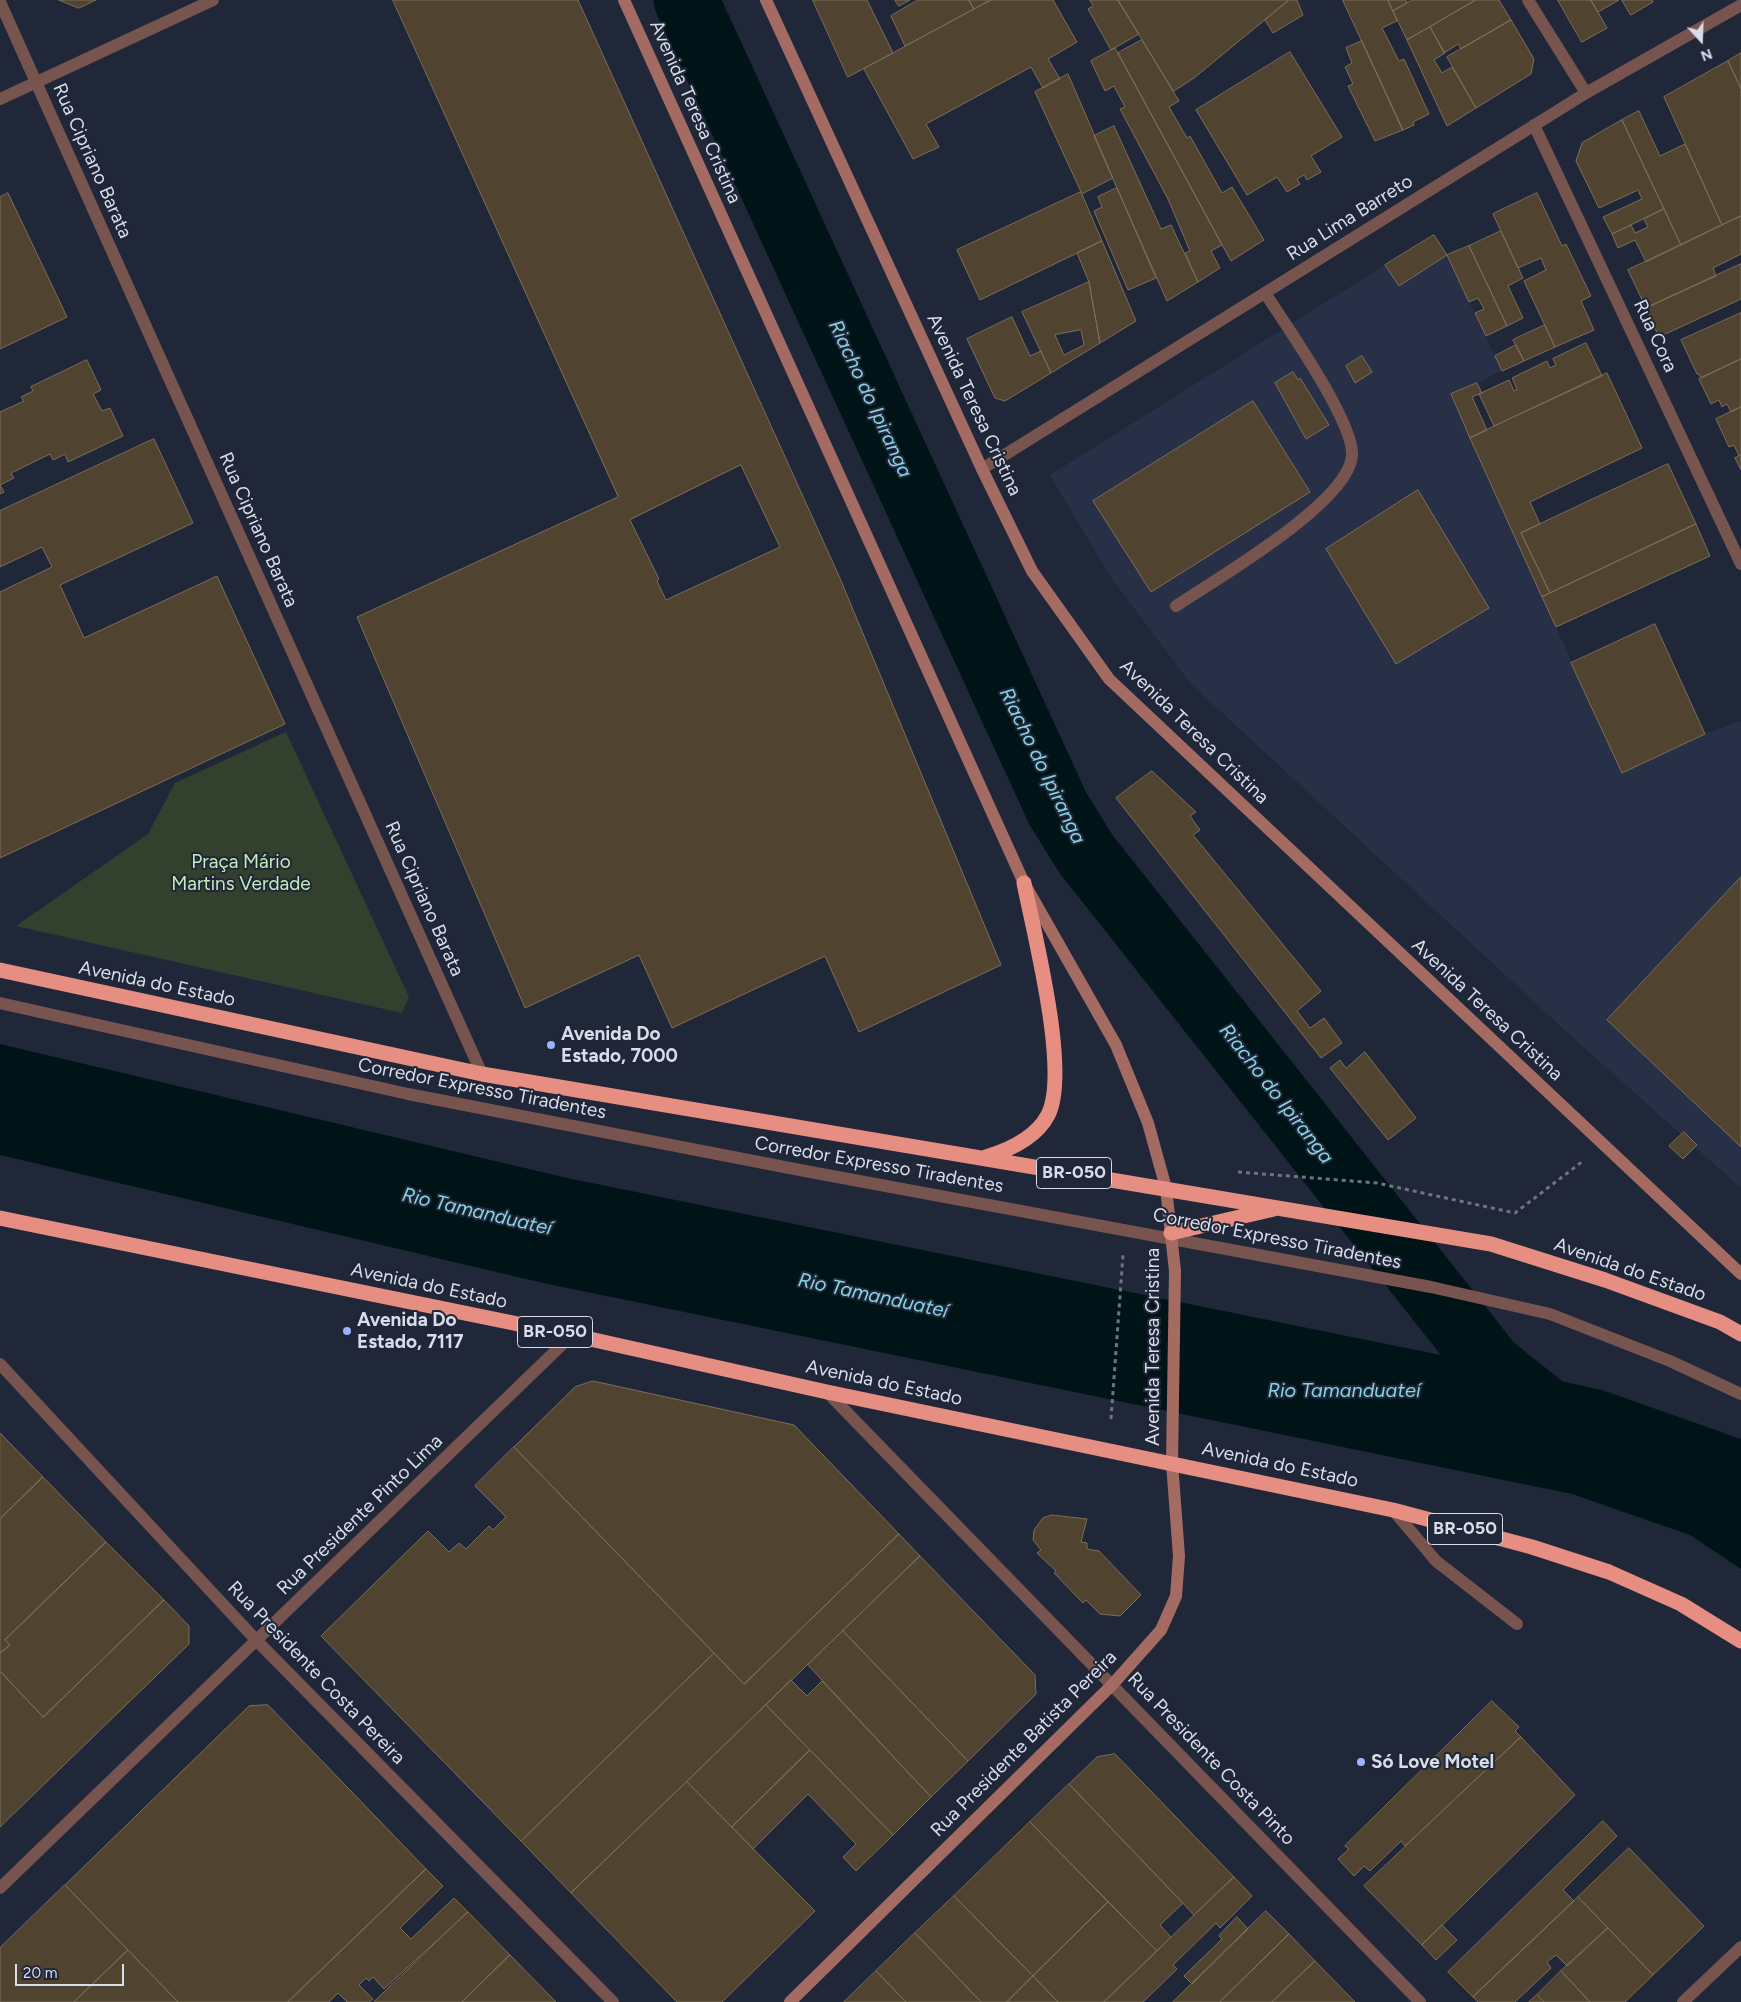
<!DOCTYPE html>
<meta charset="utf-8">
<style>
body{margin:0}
#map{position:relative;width:1741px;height:2002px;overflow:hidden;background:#202739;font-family:Figtree,sans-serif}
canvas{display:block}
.north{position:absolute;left:1676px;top:15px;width:50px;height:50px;-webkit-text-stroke:4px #202739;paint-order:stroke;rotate:160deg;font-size:14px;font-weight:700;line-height:20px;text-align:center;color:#d8dde9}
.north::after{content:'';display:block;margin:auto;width:18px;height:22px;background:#d8dde9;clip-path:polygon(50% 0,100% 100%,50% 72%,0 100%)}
.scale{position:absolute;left:15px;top:1964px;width:109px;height:22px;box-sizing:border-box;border:2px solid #d8dde9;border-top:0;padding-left:6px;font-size:15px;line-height:18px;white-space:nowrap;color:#d8dde9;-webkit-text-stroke:4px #202739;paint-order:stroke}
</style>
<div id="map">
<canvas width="1741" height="2002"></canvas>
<div class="north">N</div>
<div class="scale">20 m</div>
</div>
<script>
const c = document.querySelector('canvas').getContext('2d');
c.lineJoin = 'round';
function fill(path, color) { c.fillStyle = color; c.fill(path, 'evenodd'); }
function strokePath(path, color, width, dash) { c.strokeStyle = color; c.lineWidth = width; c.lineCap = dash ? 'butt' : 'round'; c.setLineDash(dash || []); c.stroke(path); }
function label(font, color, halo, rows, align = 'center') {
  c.font = font + ' Figtree,sans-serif'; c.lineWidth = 4; c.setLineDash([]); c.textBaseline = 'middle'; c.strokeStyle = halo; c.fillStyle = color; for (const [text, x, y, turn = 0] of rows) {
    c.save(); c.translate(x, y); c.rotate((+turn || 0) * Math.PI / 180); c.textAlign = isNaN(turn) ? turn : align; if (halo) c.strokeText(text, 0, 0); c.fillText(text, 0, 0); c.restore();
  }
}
fill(new Path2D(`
 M1447,255L1502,371L1451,395L1622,773L1705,734L1741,721V1188L1570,1035L1190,683L1109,575L1050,475L1385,265L1399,286Z`), '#273047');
fill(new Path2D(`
 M286,732L409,997L402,1013L16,926L148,834L175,783Z`), '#33402e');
fill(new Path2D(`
 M0,1044L567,1178L1431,1353L1602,1390L1741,1439V1569L1690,1535L1572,1494L543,1283L0,1155Z`), '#001317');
strokePath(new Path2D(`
 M686,0L1058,809L1086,854L1491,1366L1561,1422`), '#001317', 65);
const building = new Path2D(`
 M59,0H96L79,8Z
 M393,0H578L839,576L1001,965L859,1032L825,956L672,1028L639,955L525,1008L357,617L618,497ZM741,465L780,547L666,600L657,581L659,579L630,520Z
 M813,0H867L893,53L848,77Z
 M895,0H910L899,6Z
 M918,0H969L974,9L905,46L891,16Z
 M969,0H991L974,9Z
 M991,0H1053L1077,42L1048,59L1060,79L1043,88L1031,67L926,124L939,147L913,159L864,69Z
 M1090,0H1118L1139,34L1111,50L1088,9L1093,6Z
 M1118,0H1289L1194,78L1174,91Z
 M1289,0H1297L1303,15L1273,33L1265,20Z
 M1343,0H1388L1397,21L1382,28L1399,61L1404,59L1429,114L1413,122L1414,125L1403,130Z
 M1388,0H1406L1407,3L1393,11Z
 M1412,0H1476L1407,40L1393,11Z
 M1476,0H1499L1511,20L1461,49L1458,44L1444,53L1430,27Z
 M1558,0H1591L1607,28L1582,42Z
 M1591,0H1619L1598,12Z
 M1622,0H1652L1653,2L1631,15Z
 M1511,20L1534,59L1531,74L1476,108L1447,57Z
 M1430,27L1445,53L1434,60L1442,73L1452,67L1476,108L1447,126L1407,40Z
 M1142,40L1179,101L1169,107L1187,138L1190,136L1222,193L1232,187L1264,240L1231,261L1118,53Z
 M1362,41L1403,130L1375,141L1348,86L1353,84L1345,67L1352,63L1346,48Z
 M1115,48L1222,245L1211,251L1220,268L1198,282L1185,253L1190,251L1168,199L1120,109L1125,107L1114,86L1105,91L1091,61Z
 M1290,52L1342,137L1311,156L1321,172L1307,180L1304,175L1297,179L1300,184L1287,192L1277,177L1247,195L1196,110Z
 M1741,53V89L1728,61Z
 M1728,61L1741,89V216L1722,225L1664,97Z
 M1068,74L1113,178L1082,194L1035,92Z
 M1639,111L1660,156L1685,144L1722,225L1681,245L1622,120Z
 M1622,120L1664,209L1612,234L1603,217L1642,199L1638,190L1599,208L1576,161L1582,143Z
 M1114,126L1161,229L1171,225L1198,282L1167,301L1094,136Z
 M1117,188L1156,278L1128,290L1094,211L1102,207L1098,197Z
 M1081,192L1102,241L980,300L957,250Z
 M8,193L67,317L0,349V197Z
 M1537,193L1562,246L1566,244L1591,296L1581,301L1594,330L1555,347L1524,281L1546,270L1541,258L1518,268L1493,214Z
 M1664,209L1681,245L1646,262L1635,240L1618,248L1612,234L1631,225L1635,233L1648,227L1644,219Z
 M1741,216V254L1713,268L1716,276L1646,308L1628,270Z
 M1501,231L1523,278L1508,286L1523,318L1507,326L1469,246Z
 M1434,235L1447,255L1399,286L1385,265Z
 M1102,241L1136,321L1100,343L1089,282L1077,253Z
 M1469,246L1507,326L1486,336L1475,313L1484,309L1478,298L1469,302L1447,255Z
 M1741,264V299L1659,337L1646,308Z
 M1089,282L1100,343L1051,373L1022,312ZM1081,330L1084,345L1064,355L1055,335Z
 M1741,313V359L1701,378L1699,374H1697L1681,340Z
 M1012,317L1030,356L1041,351L1051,373L1005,401L995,398L967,339Z
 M1545,325L1555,347L1524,361L1513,340Z
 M1586,343L1602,376L1494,426L1479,394L1509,380L1514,391L1517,389L1512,378L1547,361L1550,368L1556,365L1553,359Z
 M1516,345L1524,361L1502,371L1495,356Z
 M1362,356L1372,372L1355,383L1346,366Z
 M1741,359V407L1731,412L1727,404L1722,407L1719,400L1711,404L1699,379Z
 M87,360L101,390L93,394L102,411L110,408L123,436L68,462L65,454L53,460L50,454L11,473L14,478L0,485L4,492L0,494V412L24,401L21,397L33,391L31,387Z
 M1293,372L1298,380L1300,378L1329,425L1306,439L1275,383Z
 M1607,373L1642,448L1530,502L1540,524L1521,533L1550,593L1542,597L1470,438Z
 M1477,383L1482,393L1472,397L1487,430L1470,438L1451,394Z
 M1253,401L1310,492L1151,592L1093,501Z
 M1741,407V455L1739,456L1734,445L1729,447L1716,419Z
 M154,439L193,523L60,585L84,638L217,576L285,724L0,858V592L52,567L42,547L0,567V511Z
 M1741,455V470L1735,458Z
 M1668,464L1696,524L1550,593L1521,533Z
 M1418,490L1489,608L1396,664L1326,549Z
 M1696,524L1710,556L1556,627L1542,597Z
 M1655,624L1705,734L1622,773L1571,663Z
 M1152,771L1196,812L1190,816L1200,830L1193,835L1321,991L1297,1011L1310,1028L1324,1018L1342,1043L1321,1058L1116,798Z
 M1741,877V1147L1607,1020Z
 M1365,1052L1416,1118L1388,1140L1330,1068L1340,1060L1346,1068Z
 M1684,1132L1697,1145L1683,1159L1669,1146Z
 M593,1381L794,1425L899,1534L744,1684L514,1447L575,1387Z
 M0,1433L43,1477L0,1519Z
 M514,1447L714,1653L521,1841L321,1636L428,1531L449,1552L459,1543L466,1549L489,1526L493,1530L506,1517L475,1486Z
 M43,1477L106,1542L5,1640L10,1645L0,1653V1519Z
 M1052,1515L1087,1519L1081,1542L1087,1543V1549L1099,1551L1141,1595L1120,1616L1100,1614L1086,1600L1083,1603L1054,1573L1056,1571L1037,1553L1041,1550L1033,1540L1034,1530L1043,1518Z
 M899,1534L920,1556L571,1893L521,1841L714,1653L744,1684Z
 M106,1542L164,1600L43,1717L0,1671V1653L10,1645L5,1640Z
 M920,1556L1035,1675L1036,1694L968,1761L843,1631Z
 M164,1600L189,1626V1644L0,1827V1671L43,1717Z
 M843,1631L968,1761L931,1797L808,1665Z
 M791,1680L807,1696L822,1681L931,1797L893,1835L766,1705Z
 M1492,1701L1519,1727L1515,1731L1521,1737L1405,1846L1401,1841L1370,1871L1364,1866L1354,1876L1338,1859L1349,1849L1345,1846Z
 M268,1705L426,1869L288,2002H178L65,1885L249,1706Z
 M766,1705L810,1750L732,1827L687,1782Z
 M1521,1737L1575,1795L1422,1945L1364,1886Z
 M810,1750L893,1835L856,1871L843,1857L856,1844L808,1794L753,1849L732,1827Z
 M1115,1754L1234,1877L1194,1915L1069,1784L1097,1757Z
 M687,1782L815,1911L722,2002H677L571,1893Z
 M1069,1784L1183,1903L1160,1925L1171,1937L1157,1951L1030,1822Z
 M1603,1821L1617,1836L1563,1890L1574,1901L1473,1997L1448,1972Z
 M1030,1822L1108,1902L1033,1976L954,1896Z
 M1629,1848L1704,1926L1653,1975L1578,1897Z
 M426,1869L443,1886L400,1928L411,1939L454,1898L468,1912L384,1989L373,1977L369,1981L366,1978L359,1985L373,1999L369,2002H347L338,1993L329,2002H288Z
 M1234,1877L1252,1896L1220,1928L1216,1923L1173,1965L1177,1969L1143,2002H1104Z
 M65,1885L128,1950L74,2002H0V1948Z
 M954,1896L1033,1976L1007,2002H981L915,1933Z
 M1578,1897L1608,1928L1567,1966L1556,1955L1547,1962L1551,1968L1515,2002H1478L1473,1997Z
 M1108,1902L1157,1951L1104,2002H1058L1033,1976Z
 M1266,1911L1289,1934L1220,2002H1173Z
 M468,1912L510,1955L462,2002H374Z
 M1237,1917L1248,1929L1192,1984L1184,1976L1222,1939L1219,1936Z
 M1442,1925L1457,1940L1436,1960L1422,1945Z
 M1608,1928L1653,1975L1625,2002H1590L1561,1971Z
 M915,1933L981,2002H906L876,1971Z
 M1289,1934L1315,1961L1272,2002H1220Z
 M128,1950L178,2002H74Z
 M510,1955L556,2002H462Z
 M1315,1961L1355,2002H1272Z
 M876,1971L906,2002H844Z
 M1561,1971L1590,2002H1544L1537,1995Z
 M1033,1976L1058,2002H1007Z
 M1537,1995L1544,2002H1529Z`);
fill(building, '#504430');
strokePath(building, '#7c6e59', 1);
strokePath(new Path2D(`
 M1238,1172L1377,1183L1515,1213L1583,1161
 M1111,1419L1123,1255`), '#6e7484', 3, [4, 4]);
strokePath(new Path2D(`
 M1176,606C1216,579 1348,503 1352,456C1355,423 1285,324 1265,293
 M0,1003L408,1094L805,1171L1431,1287L1550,1314L1670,1361L1741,1394
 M1393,1510L1436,1561L1517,1624`), '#78544e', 12);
strokePath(new Path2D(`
 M1528,0L1586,93
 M0,2L482,1074
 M0,99L213,0
 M1534,125L1741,564
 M982,469L1586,93L1741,5
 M0,1364L257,1641L613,2002
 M827,1392L1420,2002
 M0,1888L572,1335
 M1683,2002L1741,1947`), '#78544e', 12);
strokePath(new Path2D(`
 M624,0L1024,883L1116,1045L1148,1123L1166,1188L1175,1271L1172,1463L1179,1556L1176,1596L1161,1630L1112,1685L790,2002
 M766,0L982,469L1032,571L1109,679L1741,1274`), '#a46b63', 12);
strokePath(new Path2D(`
 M0,970L482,1074L1491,1244L1605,1280L1720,1322L1741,1334
 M986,1157C1009,1150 1036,1138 1048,1115C1070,1072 1034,934 1024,883
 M0,1218L572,1335L827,1392L1393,1510L1532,1547L1609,1572L1681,1604L1741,1641
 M1171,1233L1274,1209`), '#e68e81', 15);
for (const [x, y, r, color] of [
 [551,1045,5,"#9cb4fd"],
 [347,1331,5,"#9cb4fd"],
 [1361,1762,5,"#9cb4fd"]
]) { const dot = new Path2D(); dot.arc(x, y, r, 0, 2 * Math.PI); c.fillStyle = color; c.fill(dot); strokePath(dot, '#202739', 2); }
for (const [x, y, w] of [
 [1074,1173,75],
 [555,1332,75],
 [1465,1529,75]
]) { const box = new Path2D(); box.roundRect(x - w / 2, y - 15.5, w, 31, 4); c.fillStyle = '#202739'; c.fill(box); strokePath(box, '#d8dde9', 1); }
label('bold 18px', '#d8dde9', null, [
 ["BR-050",1074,1173],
 ["BR-050",555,1332],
 ["BR-050",1465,1529]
]);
label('19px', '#d8dde9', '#202739', [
 ["Avenida Teresa Cristina",695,112,66],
 ["Rua Cipriano Barata",92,161,66],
 ["Rua Lima Barreto",1350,218,-32],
 ["Rua Cora",1655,336,65],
 ["Avenida Teresa Cristina",974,405,65],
 ["Rua Cipriano Barata",258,530,66],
 ["Avenida Teresa Cristina",1194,732,44],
 ["Rua Cipriano Barata",424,899,66],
 ["Avenida do Estado",157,984,12],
 ["Avenida Teresa Cristina",1487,1010,43],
 ["Corredor Expresso Tiradentes",482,1089,11],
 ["Corredor Expresso Tiradentes",879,1165,10],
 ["Corredor Expresso Tiradentes",1277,1239,11],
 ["Avenida do Estado",1630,1270,19],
 ["Avenida do Estado",429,1286,12],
 ["Avenida Teresa Cristina",1153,1347,-90],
 ["Avenida do Estado",884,1383,12],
 ["Avenida do Estado",1280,1465,12],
 ["Rua Presidente Pinto Lima",360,1515,-44],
 ["Rua Presidente Costa Pereira",316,1673,46],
 ["Rua Presidente Batista Pereira",1024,1744,-45],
 ["Rua Presidente Costa Pinto",1211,1759,46]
]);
label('19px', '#c5ebb7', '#202739', [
 ["Praça Mário",241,862],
 ["Martins Verdade",241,884]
]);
label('bold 19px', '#d8dde9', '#202739', [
 ["Avenida Do",561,1034],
 ["Estado, 7000",561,1056],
 ["Avenida Do",357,1320],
 ["Estado, 7117",357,1342],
 ["Só Love Motel",1371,1762]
], 'left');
label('italic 20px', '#85d4e3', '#202739', [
 ["Riacho do Ipiranga",870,399,65],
 ["Riacho do Ipiranga",1042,766,64],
 ["Riacho do Ipiranga",1276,1094,52],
 ["Rio Tamanduateí",477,1212,13],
 ["Rio Tamanduateí",873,1296,12],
 ["Rio Tamanduateí",1344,1391]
]);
</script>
